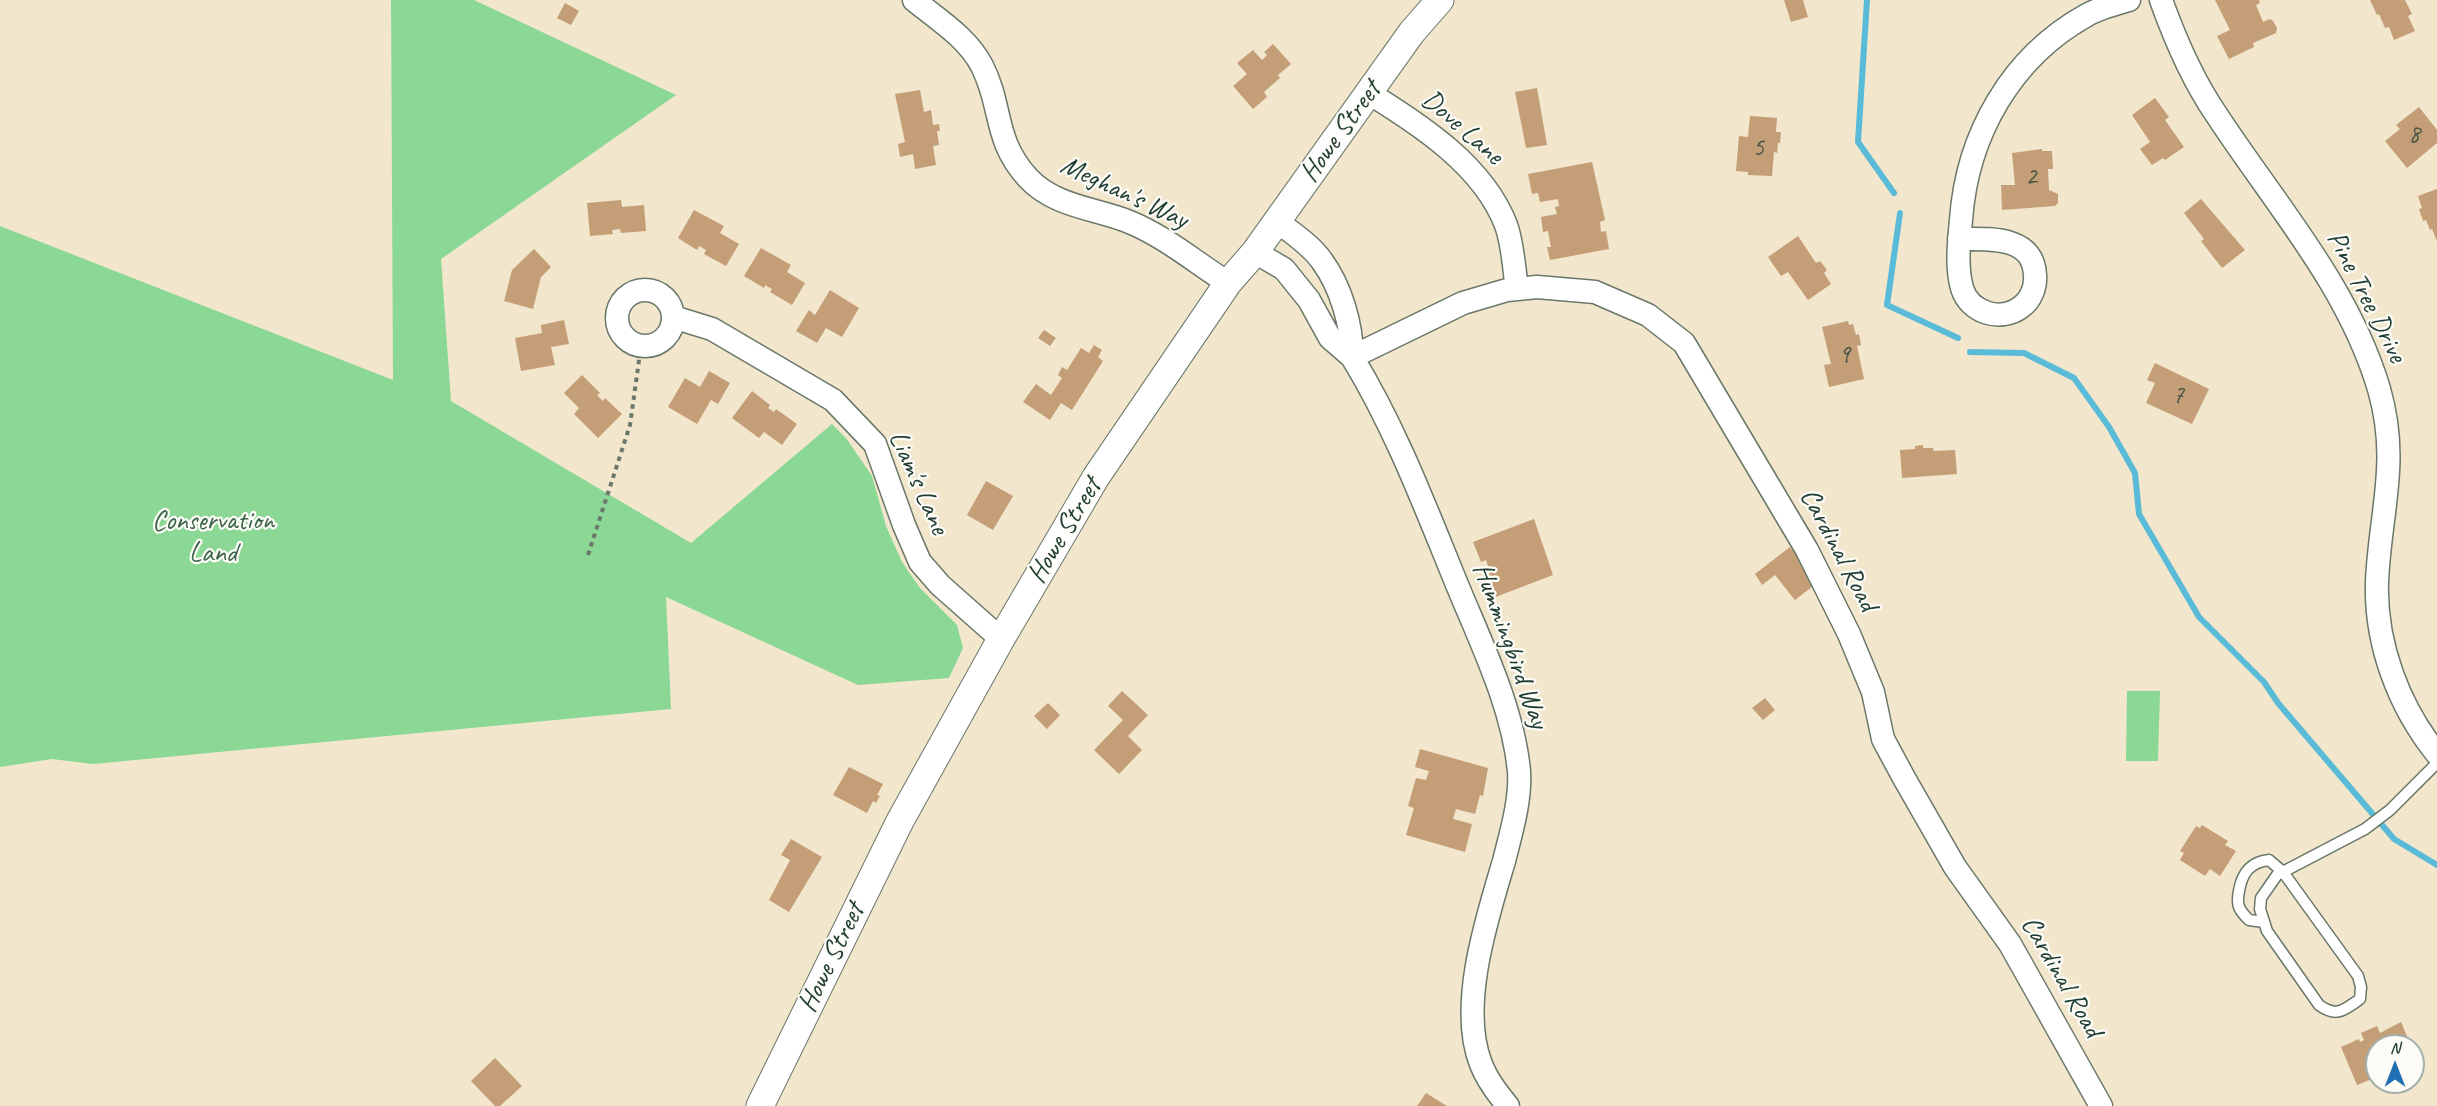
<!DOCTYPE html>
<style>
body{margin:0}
#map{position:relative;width:2437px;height:1106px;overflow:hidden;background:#f2e6cc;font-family:Caveat,sans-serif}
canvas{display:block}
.north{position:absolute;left:2365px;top:1034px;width:60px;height:60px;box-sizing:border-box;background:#fdfcf7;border:2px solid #a4b0a9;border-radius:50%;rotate:0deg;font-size:16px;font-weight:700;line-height:24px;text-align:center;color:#1f3d34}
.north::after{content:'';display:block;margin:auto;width:21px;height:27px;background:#1f6fb2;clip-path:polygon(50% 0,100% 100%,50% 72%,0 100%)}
</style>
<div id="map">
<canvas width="2437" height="1106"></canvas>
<div class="north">N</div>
</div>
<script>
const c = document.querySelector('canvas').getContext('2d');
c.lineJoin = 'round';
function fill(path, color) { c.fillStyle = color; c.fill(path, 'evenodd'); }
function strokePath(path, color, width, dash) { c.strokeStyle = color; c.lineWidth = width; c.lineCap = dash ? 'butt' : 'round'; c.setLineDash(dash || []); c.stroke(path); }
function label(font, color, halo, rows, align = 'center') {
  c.font = font + ' Caveat,sans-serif'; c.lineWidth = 4.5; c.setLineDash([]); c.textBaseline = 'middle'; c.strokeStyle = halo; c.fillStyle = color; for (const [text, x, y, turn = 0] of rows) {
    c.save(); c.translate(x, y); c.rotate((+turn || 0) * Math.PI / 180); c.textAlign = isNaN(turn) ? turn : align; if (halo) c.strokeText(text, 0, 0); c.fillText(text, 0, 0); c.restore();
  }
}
fill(new Path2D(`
 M391,0H474L676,95L441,259L451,401L691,543L832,424L846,438L872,476L886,526L902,562L920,588L957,625L963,648L949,678L858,685L666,597L671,709L93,764L52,759L0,767V226L393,380Z
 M2127,691H2160L2158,761H2126Z`), '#8bd896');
strokePath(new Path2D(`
 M1867,0L1858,142L1894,193
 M1900,213L1887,305L1958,338
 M1970,352L2024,353L2074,378L2109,427L2135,473L2139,514L2199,617L2264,682L2278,703L2394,839L2437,865`), '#5abbd8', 6);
fill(new Path2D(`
 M1784,0H1803L1808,17L1791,22Z
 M2215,0H2259L2260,3L2256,5L2263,22L2270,19L2273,21L2277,28L2276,33L2253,43L2254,47L2229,59L2217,36L2230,30Z
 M2370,0H2405L2412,14L2408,16L2415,31L2394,40L2389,27L2385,28L2379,14L2377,15Z
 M565,3L579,11L571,25L557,18Z
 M1273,44L1291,64L1278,75L1280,78L1264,92L1267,97L1253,109L1233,86L1247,74L1237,63L1253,50L1262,60L1267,55L1264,52Z
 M1537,88L1547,145L1526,148L1515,92Z
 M920,90L924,112L931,110L933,125L939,124L940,131H937L939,145L933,146L936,165L915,169L913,154L900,157L898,144L905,142L895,94Z
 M2155,98L2169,117L2165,120L2184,147L2165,160L2163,158L2152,165L2140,149L2150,142L2132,115Z
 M2419,107L2437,130V143L2407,168L2385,141L2400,129L2396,125Z
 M1750,116L1777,118L1776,132H1781L1780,143H1778L1777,153L1774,152L1772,176L1748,175V172L1736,171L1739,136L1748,137Z
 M2042,149V151H2052L2053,169H2048L2049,190L2058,194V203L2055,206L2002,210L2001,185H2015L2012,153Z
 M1592,162L1605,220L1600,222L1601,232L1606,231L1609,249L1550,260L1547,247H1551L1548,231L1543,232L1541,217L1557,214L1555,207L1559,206L1558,199L1540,202L1538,193L1532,194L1528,174Z
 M2437,189V241L2432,229L2430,230L2426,220L2423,221L2419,209L2422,208L2418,196Z
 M2201,199L2245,250L2222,268L2201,241L2204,239L2184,213Z
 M621,200L622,207L644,205L646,231L621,233L620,229L612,230L613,234L590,236L587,203Z
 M694,210L724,226L720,233L739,244L726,266L704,254L706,250L699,246L697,250L678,238Z
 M1798,236L1816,263L1820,261L1827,270L1824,273L1831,284L1808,300L1788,272L1781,276L1768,257Z
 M761,248L791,265L787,272L805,283L792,305L770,292L772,289L765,285L764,288L744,276Z
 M534,249L551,267L541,277L533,309L504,301L512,270Z
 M830,290L859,308L842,337L826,328L817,343L796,331L809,310L815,315Z
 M564,320L569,344L551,347L555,365L521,371L515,338L542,333L541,325Z
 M1848,321L1849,325L1853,324L1856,335L1859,334L1861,345L1857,346L1864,379L1829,387L1824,365L1831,364L1822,327Z
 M1044,330L1056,338L1050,346L1038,338Z
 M1094,345L1102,350L1098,357L1103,361L1072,410L1061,403L1050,420L1023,402L1036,384L1051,395L1062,378L1058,375L1062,367L1067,370L1081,348L1089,353Z
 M2155,363L2209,389L2192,424L2146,403L2155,383L2147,380Z
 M709,371L730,383L718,404L711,400L697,424L668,407L685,378L700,387Z
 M582,375L600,393L597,395L603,401L605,398L622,414L598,438L574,414L579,408L564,393Z
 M752,391L770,405L768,408L774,412L776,409L797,424L782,445L764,432L759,438L732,418Z
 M1923,445V448H1933L1934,451L1955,450L1957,474L1902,478L1900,450L1915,449V446Z
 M986,481L1013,496L993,530L967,515Z
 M1534,519L1553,575L1493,598L1486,579L1491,578L1487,569H1489L1486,560L1481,562L1473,542Z
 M1790,547L1817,583L1795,600L1775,575L1762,585L1755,574Z
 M1122,691L1148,715L1128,736L1142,750L1119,774L1094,750L1123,720L1108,706Z
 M1765,698L1775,710L1763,720L1752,708Z
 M1048,703L1060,715L1047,729L1034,716Z
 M1420,749L1488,768L1483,796L1480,795L1475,814L1456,809L1453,819L1472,824L1465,852L1406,835L1414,808L1408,806L1416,778L1426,780L1429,771L1415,767Z
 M849,767L883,784L877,795L880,796L876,803L873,801L867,813L833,795Z
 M2202,825L2228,841L2225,845L2236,851L2220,876L2210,869L2205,876L2180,860L2184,853L2180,851L2196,826L2200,828Z
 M791,839L822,857L789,912L769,900L790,860L781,855Z
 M2401,1022L2411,1046H2377V1077L2357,1085L2341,1047L2359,1039L2360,1042L2364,1040L2361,1033L2377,1026L2380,1033Z
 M495,1058L522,1086L500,1106H495L471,1081Z
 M1426,1093L1447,1106H1417Z`), '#c49e77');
const service = new Path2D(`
 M2264,922L2249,920C2246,917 2242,913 2240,909C2237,904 2238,896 2239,891C2242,873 2250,862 2269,860L2283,872L2358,976L2361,987L2360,999C2344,1010 2337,1018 2319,1005L2267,931L2260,909L2261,898L2277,875L2365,829L2390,810L2437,763`);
const minor = new Path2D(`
 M914,0C937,19 968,38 982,66C1003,107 993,140 1028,178C1054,206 1093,208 1127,221C1163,235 1195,262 1228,283
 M2161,0C2175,39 2192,79 2216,114C2274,203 2348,285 2379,389C2400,462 2380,511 2377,582C2375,644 2399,707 2437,754
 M1369,93C1421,126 1483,165 1506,225C1513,244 1514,269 1517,289
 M1959,239C1988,239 2033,235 2035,275C2036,287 2031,300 2021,307C2000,323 1969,312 1962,288C1956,267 1959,241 1961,220C1967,135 2011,57 2087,15C2099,8 2115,4 2129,0
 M1255,252L1284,269L1309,300L1330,338L1352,357C1352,325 1341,287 1322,261C1311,245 1292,233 1277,221
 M617 318a28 28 0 1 1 56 0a28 28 0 1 1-56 0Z
 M673,317L712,329L833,400L875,444L904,525L920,562L940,585L1001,639
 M1508,1106C1497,1093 1487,1080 1481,1064C1458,1007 1487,918 1504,861C1511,833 1521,800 1519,771C1513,708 1482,645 1458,587C1426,509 1396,429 1352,357L1463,303L1507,290L1537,287L1595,292L1648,315L1684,343L1807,550L1849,634L1873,692L1883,739L1904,778L1955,867L2010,944L2101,1106`);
const tertiary = new Path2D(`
 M760,1106L900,821L1001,639L1096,477L1228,283L1255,252L1412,32L1440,0`);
strokePath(service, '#697869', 13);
strokePath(minor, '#697869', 25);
strokePath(tertiary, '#697869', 29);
strokePath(new Path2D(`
 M588,555L630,425L641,346`), '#697869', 4, [4.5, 4.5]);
strokePath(service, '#fff', 10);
strokePath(minor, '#fff', 22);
strokePath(tertiary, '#fff', 27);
label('26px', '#485545', null, [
 ["8",2414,135],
 ["5",1758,148],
 ["2",2031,177],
 ["9",1844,355],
 ["7",2178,396]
]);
label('28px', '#1f3d34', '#fdfcf7', [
 ["Dove Lane",1462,128,41],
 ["Howe Street",1341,132,-54],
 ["Meghan's Way",1124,193,25],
 ["Pine Tree Drive",2366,297,63],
 ["Liam's Lane",918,483,66],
 ["Howe Street",1065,531,-59],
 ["Cardinal Road",1838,550,62],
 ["Hummingbird Way",1510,646,70],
 ["Howe Street",832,958,-64],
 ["Cardinal Road",2061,977,60]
]);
label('28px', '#3a644c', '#fdfcf7', [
 ["Conservation",213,522],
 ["Land",213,554]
]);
</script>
